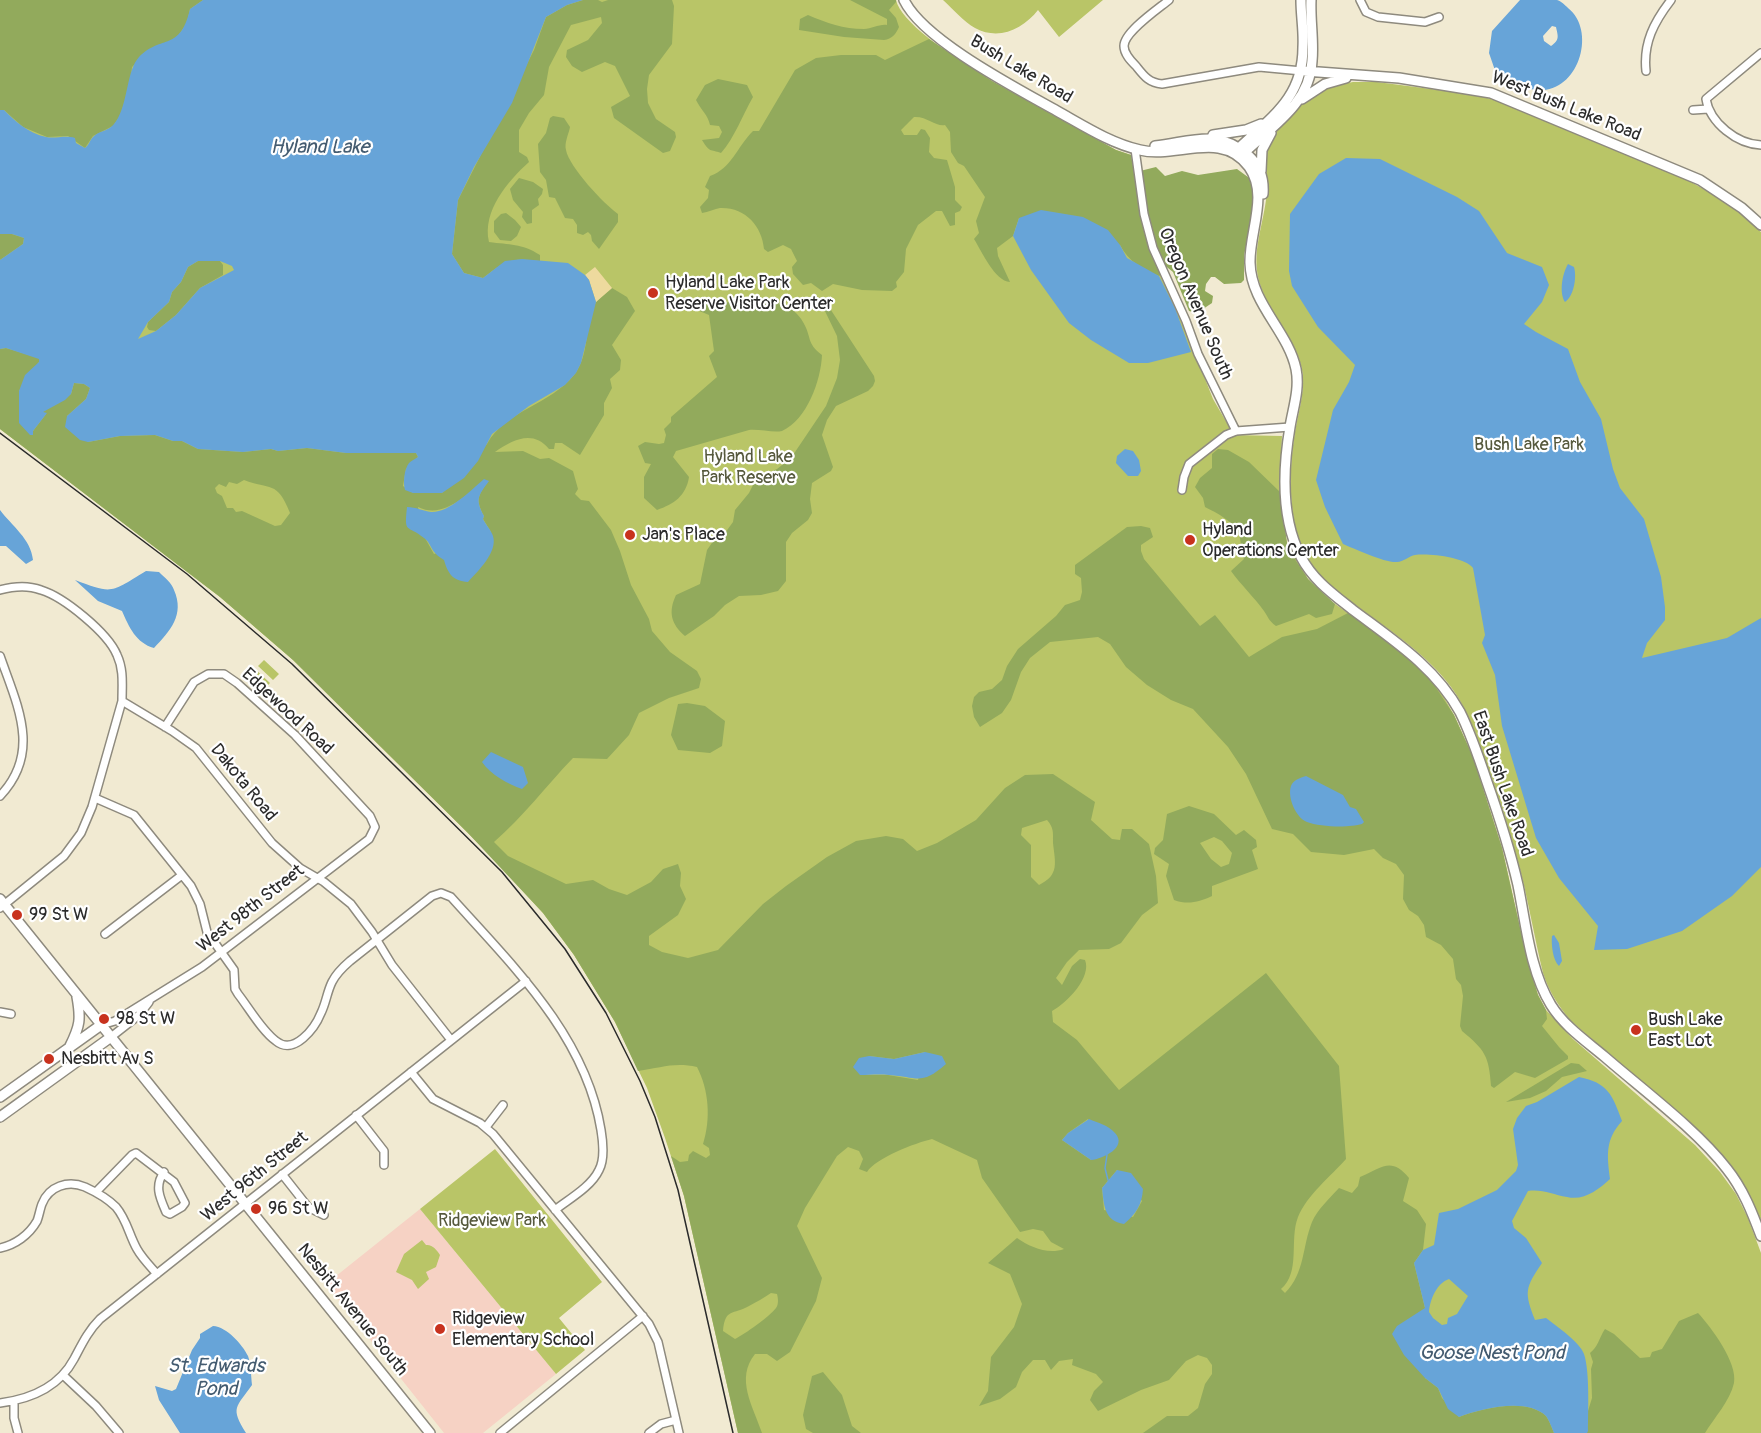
<!DOCTYPE html>
<style>
body{margin:0}
canvas{display:block;background:#f1ead2}
</style>
<canvas width="1761" height="1433"></canvas>
<script>
const c = document.querySelector('canvas').getContext('2d');
c.lineJoin = 'round';
function fill(path, color) { c.fillStyle = color; c.fill(path, 'evenodd'); }
function strokePath(path, color, width, dash) { c.strokeStyle = color; c.lineWidth = width; c.lineCap = dash ? 'butt' : 'round'; c.setLineDash(dash || []); c.stroke(path); }
function label(font, color, halo, rows, align = 'center') {
  c.font = font + ' Pangolin,sans-serif'; c.lineWidth = 4.5; c.setLineDash([]); c.textBaseline = 'middle'; c.strokeStyle = halo; c.fillStyle = color; for (const [text, x, y, turn = 0] of rows) {
    c.save(); c.translate(x, y); c.rotate((+turn || 0) * Math.PI / 180); c.textAlign = isNaN(turn) ? turn : align; if (halo) c.strokeText(text, 0, 0); c.fillText(text, 0, 0); c.restore();
  }
}
fill(new Path2D(`
 M420,1209L556,1374L483,1433H444L326,1284Z`), '#f6d2c4');
fill(new Path2D(`
 M0,0H896C905,42 1073,126 1116,150L1131,155L1141,216L1152,253L1178,310L1213,399L1234,435L1282,436L1280,484L1283,521L1287,543L1308,579L1324,596L1409,657L1442,694L1454,715L1473,757L1502,848L1528,963L1538,995L1546,1010L1573,1039L1695,1145L1720,1172L1736,1194L1748,1218L1761,1253V1433H738L684,1196L665,1138L647,1088L615,1022L574,955L543,913L484,849L293,660L220,597L0,429Z
 M943,0H1103L1059,37L1038,10C1023,29 999,41 975,28C963,21 953,9 943,0Z
 M1353,82H1377L1477,95L1511,105L1684,178L1728,203L1761,232V1220L1745,1186L1717,1150L1570,1020C1558,1005 1549,992 1543,973C1534,936 1528,898 1518,862C1509,828 1498,795 1486,762C1477,737 1468,710 1451,687C1428,656 1396,635 1365,612C1340,593 1314,576 1301,546C1288,511 1289,468 1295,432C1298,414 1304,395 1303,376C1300,343 1272,318 1261,287C1250,257 1262,230 1266,200C1268,191 1264,184 1264,175C1263,167 1264,156 1266,149C1271,132 1306,97 1323,89C1332,85 1343,84 1353,82Z
 M264,660L279,674L273,680L258,666Z
 M255,669L270,683L264,689L249,676Z
 M495,1149L602,1282L559,1318L585,1350L556,1374L420,1209Z
 M422,1240L426,1245C432,1244 437,1250 440,1255L436,1267L426,1272L429,1279L418,1289L412,1280L396,1272L404,1254Z`), '#b9c567');
fill(new Path2D(`
 M0,0H203L190,9L187,23L176,39L150,49L132,67L130,86L120,116L113,126L93,136L85,148L68,136L47,137L23,127L4,110H0Z
 M583,0H598L602,2L608,0H672L674,6L672,44L649,75L647,89L648,103L656,119L675,132L676,137L670,151L663,153L614,118L611,107L630,96L615,66L605,62L582,72L572,66L566,57L567,50L588,40L602,23L601,17L571,25L549,67L544,95L529,113L519,130V152L527,157L529,162C508,181 482,211 489,242C510,245 521,243 540,255V261C509,258 508,259 483,278L464,273L452,254L458,200L534,50L546,17L567,5Z
 M850,0H896V2L889,10L896,18L899,27C896,34 892,39 884,40L844,37L799,30L800,19L808,15C827,23 843,29 864,29C872,29 879,24 887,25V19Z
 M929,39L992,81L1116,150L1131,155C1138,196 1144,236 1162,274L1159,276C1142,269 1129,262 1120,245L1019,218L1013,236L997,248L998,256L1010,282C995,281 982,252 974,239L979,233L976,221L985,197L964,166L958,163L951,152L950,132L945,125C936,127 927,116 914,117L901,130L904,135H917L921,129L925,130L930,138L929,152L934,158L947,160L955,187V200L962,207L960,211L955,213V225L950,226L942,211H936L918,225L906,249L904,272L896,282L897,287L892,291L862,290L833,284L822,291L811,283L803,285L793,274L792,267L797,261L791,249L783,245L768,252L764,249C762,226 745,207 720,208C715,209 708,212 702,213L700,207L708,198L709,190L705,187L710,176C731,169 737,147 753,131H759L795,70L816,58L841,55H876L885,60Z
 M718,79L747,85L753,97C743,114 734,139 721,153C710,149 710,153 702,140L719,138L722,132L719,126L710,125C708,115 701,110 696,100L705,85Z
 M553,116L564,118L570,127C569,133 564,143 566,150C569,167 604,204 618,214V222L599,249L592,241L591,235L588,232L583,235L577,233V225L573,219L565,218L555,198L549,197L546,180L540,172L538,144L546,133L550,118Z
 M1156,167L1165,176L1182,171L1198,175L1237,169L1252,180L1255,198L1244,256V280L1241,283L1224,284L1215,277H1211L1206,284L1205,291L1213,296L1212,303L1197,313L1189,311L1173,272L1163,264L1150,232L1140,171Z
 M519,178L533,182L543,189L542,194L538,199L539,205L532,210V223L527,224L522,217L523,212L513,200L510,189Z
 M506,213L515,220L521,227L517,236L511,241L500,240L494,232V221L501,214Z
 M0,234H12L24,238L23,244L0,260Z
 M198,261H220L223,265V275L200,288L176,315L156,331L149,330L147,327L148,322L169,302L172,292L181,282L188,267Z
 M612,288L627,297L635,311L612,345L621,360L620,370L610,379L612,388L604,403V415L580,455L562,443H555L554,449H549C533,429 512,440 495,452L523,451L540,459L549,458L573,471L578,489L575,494L581,500L589,501L611,530L620,551L631,585L649,619L652,631L670,652L697,671L701,679L699,688L669,698L639,713L629,735L607,759L573,758C546,786 523,817 494,842L508,856L566,884L593,880L609,889L627,895L651,882L663,869L678,864L681,873L680,886L686,899L678,915L649,936V945L662,952L688,958L718,950L763,904L786,886L827,857L856,841L886,836L903,839L917,851L937,843L976,820L1005,788L1025,775L1053,774L1095,802L1091,820L1112,839L1120,840L1122,829H1132L1149,844L1156,876L1158,903L1142,915L1121,943L1109,949L1079,950L1067,962L1056,978L1062,985L1072,966L1080,959L1085,960C1092,977 1067,1003 1052,1011L1053,1022L1077,1040L1119,1090L1266,973L1339,1066L1346,1159C1331,1176 1307,1195 1298,1217C1289,1240 1301,1272 1281,1289L1285,1293C1305,1273 1302,1247 1312,1222C1317,1210 1330,1198 1339,1188L1352,1193L1358,1186L1360,1177C1382,1168 1391,1156 1409,1178L1403,1201L1417,1210L1426,1224L1423,1250L1414,1263L1425,1308V1378L1438,1388L1442,1398L1459,1417C1481,1409 1526,1397 1546,1416C1549,1420 1552,1428 1554,1433H1143L1167,1416H1188L1198,1408L1205,1384L1212,1374V1365L1207,1358L1198,1355L1186,1361L1169,1380L1141,1390L1098,1411L1090,1400L1094,1391L1103,1382L1096,1374L1072,1365L1073,1359L1059,1361L1051,1370L1045,1360H1033L1022,1372L1016,1387L1000,1399L979,1406L988,1391L991,1357L1014,1327L1022,1304L1010,1274L988,1263L1017,1238C1030,1247 1048,1255 1064,1249L1051,1242L1043,1231L1033,1229L1020,1232L982,1178L977,1160L932,1139C915,1143 876,1158 867,1172L859,1169L863,1159L859,1151L848,1147L837,1156L805,1208L797,1226L822,1278L816,1301L790,1352L777,1361L767,1354H755C735,1379 753,1406 762,1433H738L684,1196L671,1156L680,1162L688,1161L689,1155L693,1151L706,1158L710,1155L709,1148L703,1144C711,1119 709,1090 697,1067C674,1062 661,1068 638,1071L615,1022L574,955L543,913L467,832L293,660L220,597L0,429V349L6,348L39,358V362L19,391L20,402L33,431L46,414L42,412L71,394L74,383L84,384L90,388L86,399L67,416L88,442L120,436L155,435L173,441H182L198,449L243,452L271,449L278,451L307,448L346,453H416L418,457L406,469L403,486L413,493H442L487,444C505,411 551,404 574,375C590,355 584,326 595,304C598,298 607,293 612,288ZM244,480C270,490 277,480 290,513L281,525L275,526L242,511L236,512L233,508H227L222,496L217,493L215,488L219,484L226,487L229,482L237,484ZM488,481C478,496 475,499 484,516L483,519L491,532L434,554L425,538L418,507C445,520 465,493 488,481ZM1047,820C1054,828 1053,832 1053,843C1055,862 1060,875 1039,885L1031,877V845L1021,835L1022,828ZM925,1052L918,1080L888,1075H860L869,1056L894,1059ZM1088,1119L1091,1160L1062,1140L1068,1133ZM1117,1170L1142,1201L1133,1217L1104,1210L1102,1188ZM771,1293L777,1294C778,1298 779,1304 776,1308C769,1317 745,1334 735,1339L723,1331C725,1308 733,1315 749,1306C756,1302 764,1298 771,1293Z
 M758,297C776,300 794,306 803,322C812,337 806,343 822,355C821,380 807,420 782,431C774,433 759,429 749,430L676,451L673,457L689,477C686,496 674,504 657,510L644,498V477L651,464L645,463L638,446L645,442L659,444L664,443L666,435L664,429L671,422V417L717,377L709,356L714,351L709,315L697,310L708,301L724,303Z
 M827,304L874,376L875,381L873,386L868,391L836,406L827,420L822,435L833,467L831,471L812,483L810,499L812,513L808,520L792,533L786,542V581L778,591L761,595L739,596L725,605L714,616L685,636C671,624 668,612 676,595L700,584L707,550L714,540L725,533L733,522L735,510L749,493L756,479L777,469L791,458L826,406L837,378L840,360L837,336L823,307Z
 M1218,449L1228,450L1249,462L1280,492L1287,543L1296,561L1308,579L1335,604L1332,614L1316,618L1309,614L1276,626C1268,620 1269,618 1264,611C1254,597 1241,585 1231,571L1244,559C1240,551 1242,543 1239,535C1235,522 1217,513 1205,507L1203,498L1195,487L1200,478L1212,468V454Z
 M1141,526L1150,528L1153,537L1141,545V551L1144,559L1200,626L1215,615L1249,657L1282,637L1317,629L1348,613L1409,657L1427,674L1454,715L1473,757L1502,848L1528,963L1538,995L1546,1010L1547,1019L1542,1026L1559,1047L1568,1056V1059L1535,1078L1515,1072L1494,1088L1491,1086C1489,1056 1485,1050 1462,1031L1460,1026L1463,996L1461,985L1456,979L1453,959L1441,945L1426,937L1424,925L1418,916L1409,910L1403,899L1404,875L1396,864L1383,858L1374,849L1344,855L1311,852L1293,834L1272,829L1246,774L1228,747L1193,709L1171,700L1147,685L1126,667L1110,644L1098,637L1050,642L1030,658L1021,672L1011,700L1002,713L980,727L974,717L972,706L974,697L979,692L992,689L1002,680L1007,666L1018,649L1056,616L1065,605L1080,600L1082,592L1081,578L1075,574V565L1127,527Z
 M687,703L705,706L725,721L722,746L710,753L678,750L671,735L678,704Z
 M1189,806L1214,814L1236,835L1244,830L1256,840L1257,847L1252,850L1258,869L1212,886V896C1199,902 1188,905 1174,900L1166,876L1169,864L1154,854L1155,848L1163,840L1167,814ZM1214,837L1222,841L1232,853L1229,864L1221,867L1211,859L1200,843Z
 M1571,1063L1579,1064L1587,1071L1562,1077L1546,1091L1530,1098L1506,1102Z
 M1698,1313C1711,1327 1738,1363 1734,1383C1730,1401 1714,1418 1705,1433H1587L1588,1411L1592,1398L1591,1369L1593,1362L1590,1353C1598,1347 1599,1338 1605,1329L1614,1334L1640,1358L1650,1357L1652,1352L1662,1349L1679,1321Z
 M823,1372L842,1395L852,1426L861,1433H813L806,1429L803,1415L812,1376Z`), '#92aa5c');
fill(new Path2D(`
 M595,267L612,288L596,302L589,280L585,275Z`), '#eeda9e');
fill(new Path2D(`
 M203,0H583L567,5L546,17L512,103L474,167L458,200L452,254L464,273L483,278L505,261L522,259L568,263L585,275L589,280L596,302L581,363L576,373L565,385L529,406L492,434L478,461L464,478L442,493H413L405,490C403,484 404,469 409,463C411,461 415,459 418,457L416,453H346L307,448L278,451L271,449L243,452L198,449L182,441H173L155,435L120,436L88,442L80,440L65,427L67,416L86,399L90,388L84,384L74,383L71,394L65,400L43,412L47,413L33,431V435H30L19,423V391L25,375L39,362V359L6,348L0,349V260L23,244L24,238L12,234H0V110H4C16,122 28,133 46,137C55,139 65,135 75,138L76,143L85,148C89,145 90,140 93,137C101,129 110,133 118,118C128,100 127,70 139,57C162,34 180,52 190,9ZM198,261H220L232,266L234,270L200,288L176,315L156,331L138,339L148,322L169,302L172,292L181,282L188,267Z
 M1520,0C1531,0 1546,0 1557,0C1561,1 1565,5 1568,8C1596,30 1580,88 1543,90C1527,91 1513,82 1498,79L1489,53L1492,31ZM1552,26L1556,27C1558,36 1560,40 1551,46L1544,41L1543,36Z
 M1346,158L1380,159L1457,197L1479,211L1507,253L1542,267L1549,285L1542,302L1524,324L1536,332L1568,349L1580,382L1601,419L1613,469L1620,488L1644,519L1661,577L1665,607V620L1647,643L1642,658L1727,638L1761,618V867L1732,896L1682,931L1627,949L1594,950L1598,926L1559,878L1536,838L1502,726L1495,675L1482,643L1485,635L1473,568C1465,557 1428,553 1415,555C1409,556 1403,562 1397,562C1385,563 1355,549 1343,544L1325,507L1316,480L1333,410L1349,382L1355,365L1318,327L1292,286L1289,271L1290,214L1319,174Z
 M1041,210L1083,217L1108,230L1120,245L1127,258L1159,276L1175,308L1191,352L1148,363H1129L1091,340L1069,323L1031,270L1013,236L1019,218Z
 M1568,264L1574,267C1577,277 1574,296 1565,302C1559,293 1562,274 1568,264Z
 M1125,449L1133,451L1139,460L1141,471L1138,476H1128L1116,463L1117,456Z
 M484,479L489,481C478,496 475,499 484,516L483,519C486,525 491,530 493,536C498,552 478,571 468,582C453,581 448,574 444,560C429,551 433,545 424,538C407,524 404,535 407,507C416,507 423,511 431,512C449,513 471,490 484,479Z
 M0,510C12,526 31,539 33,560L26,564L6,546H0Z
 M146,571L159,572C164,577 172,583 174,590C185,615 170,631 154,648C136,643 129,627 122,611L98,601L75,580C114,595 111,592 146,571Z
 M491,752L523,767L528,783L522,789C508,784 491,775 482,762Z
 M1306,776L1343,795L1350,807L1356,809L1364,822L1362,824C1349,828 1320,827 1307,822C1296,818 1287,797 1291,786C1293,780 1300,778 1306,776Z
 M1554,935L1559,943L1562,961L1559,966C1553,961 1551,944 1552,936Z
 M925,1052L942,1056L946,1064C921,1086 918,1077 889,1075C879,1074 869,1075 860,1075L853,1067L859,1058L869,1056L894,1059Z
 M1579,1077C1608,1083 1612,1094 1622,1121C1605,1140 1607,1155 1610,1179C1598,1190 1584,1201 1567,1197C1553,1195 1543,1189 1528,1191L1512,1221L1514,1228L1526,1238L1542,1263C1525,1288 1524,1292 1535,1320L1546,1318C1556,1326 1580,1342 1584,1354C1590,1372 1588,1412 1588,1431L1587,1433H1554C1552,1428 1549,1420 1546,1416C1526,1397 1481,1409 1459,1417L1448,1409L1438,1388L1425,1378L1404,1355L1392,1334L1397,1326L1425,1308L1414,1263L1423,1250L1434,1245L1439,1213L1458,1209L1497,1190L1516,1171L1518,1165L1513,1129L1517,1118L1526,1106L1537,1102ZM1449,1279L1468,1296L1457,1314L1448,1318L1447,1324L1442,1325L1433,1318L1429,1312C1430,1299 1437,1283 1449,1279Z
 M1089,1119C1098,1123 1108,1125 1115,1133C1128,1147 1103,1159 1091,1160L1062,1140L1068,1133Z
 M1117,1170L1131,1173L1143,1189C1142,1205 1136,1214 1124,1224C1104,1221 1104,1205 1102,1188Z
 M213,1326C227,1327 242,1344 248,1356C251,1364 251,1376 252,1385C236,1408 230,1407 246,1433H180L159,1400L155,1386L172,1391L176,1389L192,1350L200,1338V1334Z`), '#67a4d8');
strokePath(new Path2D(`
 M1107,1155L1105,1168L1108,1180`), '#67a4d8', 1.5);
const street = new Path2D(`
 M1169,0C1158,9 1124,32 1124,46C1124,54 1131,61 1136,66C1144,76 1149,83 1162,84L1259,67L1302,71
 M1360,0L1366,12L1378,17L1425,22L1439,17
 M1761,53L1706,99C1710,123 1737,144 1761,145
 M1646,71C1643,43 1654,22 1671,0
 M1693,110L1708,109
 M1135,149L1144,214L1153,248L1186,321L1198,354L1236,431
 M1182,490L1184,477L1189,464L1226,435L1236,431L1290,427
 M0,590C14,586 28,585 41,590C64,597 108,633 117,655C124,670 122,685 122,701L172,731L196,748L272,843L300,868L324,882L351,904L372,932L392,965L451,1040
 M0,656C17,705 42,752 0,796
 M95,798L134,815L191,886L200,904L207,932L234,970L235,989L238,994C249,1008 262,1031 276,1041C294,1056 315,1028 321,1013C326,1003 327,992 332,982C336,974 343,967 350,961L432,896L441,893L451,897C512,965 586,1036 601,1130C603,1142 605,1159 599,1170C591,1187 569,1199 555,1210
 M0,908L64,856L81,833L92,807L122,701
 M105,934L182,875
 M0,1012L11,1014
 M101,1025L115,1021L202,967L369,839L375,827L370,816L295,735L237,683L224,674H208L194,682L165,727
 M111,1037L139,1015L149,1002
 M411,1072L433,1099L480,1123L493,1134L649,1324L658,1342L679,1433
 M356,1115L384,1151V1165
 M486,1127L503,1105
 M282,1174L308,1207L324,1215
 M96,1192L132,1155L136,1153L174,1182L185,1203L182,1207L170,1214L166,1212C160,1198 154,1186 164,1172
 M0,1248C15,1245 29,1235 37,1221C39,1216 40,1209 42,1204C49,1186 68,1180 85,1187C96,1192 107,1198 116,1207C127,1220 129,1235 137,1249C142,1258 150,1266 157,1274
 M63,1375L96,1406L119,1433
 M14,1401V1418L18,1433
 M0,1403C31,1399 59,1387 74,1359C82,1344 88,1331 100,1319L526,981
 M500,1433L643,1316
 M649,1433L661,1424L676,1420`);
const secondary = new Path2D(`
 M904,0C923,40 1018,89 1057,111C1084,126 1110,143 1140,150C1176,159 1222,129 1249,167C1269,195 1249,232 1250,263C1251,304 1288,331 1296,369C1300,389 1293,408 1290,427C1283,468 1281,519 1301,557C1313,580 1333,594 1353,610C1393,640 1435,667 1460,712C1471,734 1479,758 1487,782C1499,816 1510,850 1518,885C1526,924 1530,971 1551,1005C1564,1026 1586,1041 1605,1057C1643,1090 1697,1130 1727,1169C1743,1189 1752,1212 1761,1236
 M1305,71L1399,78L1491,93L1700,180L1742,208L1761,225
 M1302,99L1325,84L1346,78
 M1213,135L1246,130L1261,124
 M1155,146C1192,142 1218,128 1249,156C1260,166 1264,180 1263,194
 M1239,153L1240,147C1273,116 1303,97 1303,47C1304,31 1301,16 1301,0
 M1241,154L1245,152C1273,126 1310,103 1312,61C1314,41 1310,20 1311,0
 M1261,171L1262,150L1271,133
 M0,899L430,1433
 M70,1046C80,1026 81,1019 77,997
 M0,1097L101,1025
 M0,1117L111,1037`);
strokePath(street, '#8e8a7e', 10);
strokePath(secondary, '#8e8a7e', 12);
strokePath(street, '#fff', 7);
strokePath(secondary, '#fff', 9);
strokePath(new Path2D(`
 M0,433L187,574L292,664L502,872L565,949L606,1013L640,1081L655,1117L678,1190L733,1433`), '#2b2b2b', 1.5);
for (const [x, y, r, color] of [
 [653,293,6,"#c8321e"],
 [630,535,6,"#c8321e"],
 [1190,540,6,"#c8321e"],
 [17,915,6,"#c8321e"],
 [104,1019,6,"#c8321e"],
 [1636,1030,6,"#c8321e"],
 [49,1059,6,"#c8321e"],
 [256,1209,6,"#c8321e"],
 [440,1329,6,"#c8321e"]
]) { const dot = new Path2D(); dot.arc(x, y, r, 0, 2 * Math.PI); c.fillStyle = color; c.fill(dot); strokePath(dot, '#fff', 2); }
label('18px', '#2b2b2b', '#fff', [
 ["Bush Lake Road",1021,70,31],
 ["West Bush Lake Road",1566,107,22],
 ["Oregon Avenue South",1195,304,67],
 ["Edgewood Road",287,712,43],
 ["Dakota Road",243,783,51],
 ["East Bush Lake Road",1502,784,71],
 ["West 98th Street",251,909,-38],
 ["West 96th Street",255,1177,-39],
 ["Nesbitt Avenue South",352,1310,51]
]);
label('18px', '#2b2b2b', '#fff', [
 ["Hyland Lake Park",665,283],
 ["Reserve Visitor Center",665,304],
 ["Hyland",1202,530],
 ["Operations Center",1202,551],
 ["Jan's Place",642,535],
 ["99 St W",29,915],
 ["98 St W",116,1019],
 ["Bush Lake",1648,1020],
 ["East Lot",1648,1041],
 ["Nesbitt Av S",61,1059],
 ["96 St W",268,1209],
 ["Ridgeview",452,1319],
 ["Elementary School",452,1340]
], 'left');
label('18px', '#56593d', '#fff', [
 ["Bush Lake Park",1529,445],
 ["Hyland Lake",748,457],
 ["Park Reserve",748,478],
 ["Ridgeview Park",492,1221]
]);
label('italic 20px', '#435b70', '#fff', [
 ["Hyland Lake",320,148],
 ["Goose Nest Pond",1492,1354],
 ["St. Edwards",216,1367],
 ["Pond",216,1390]
]);
</script>
